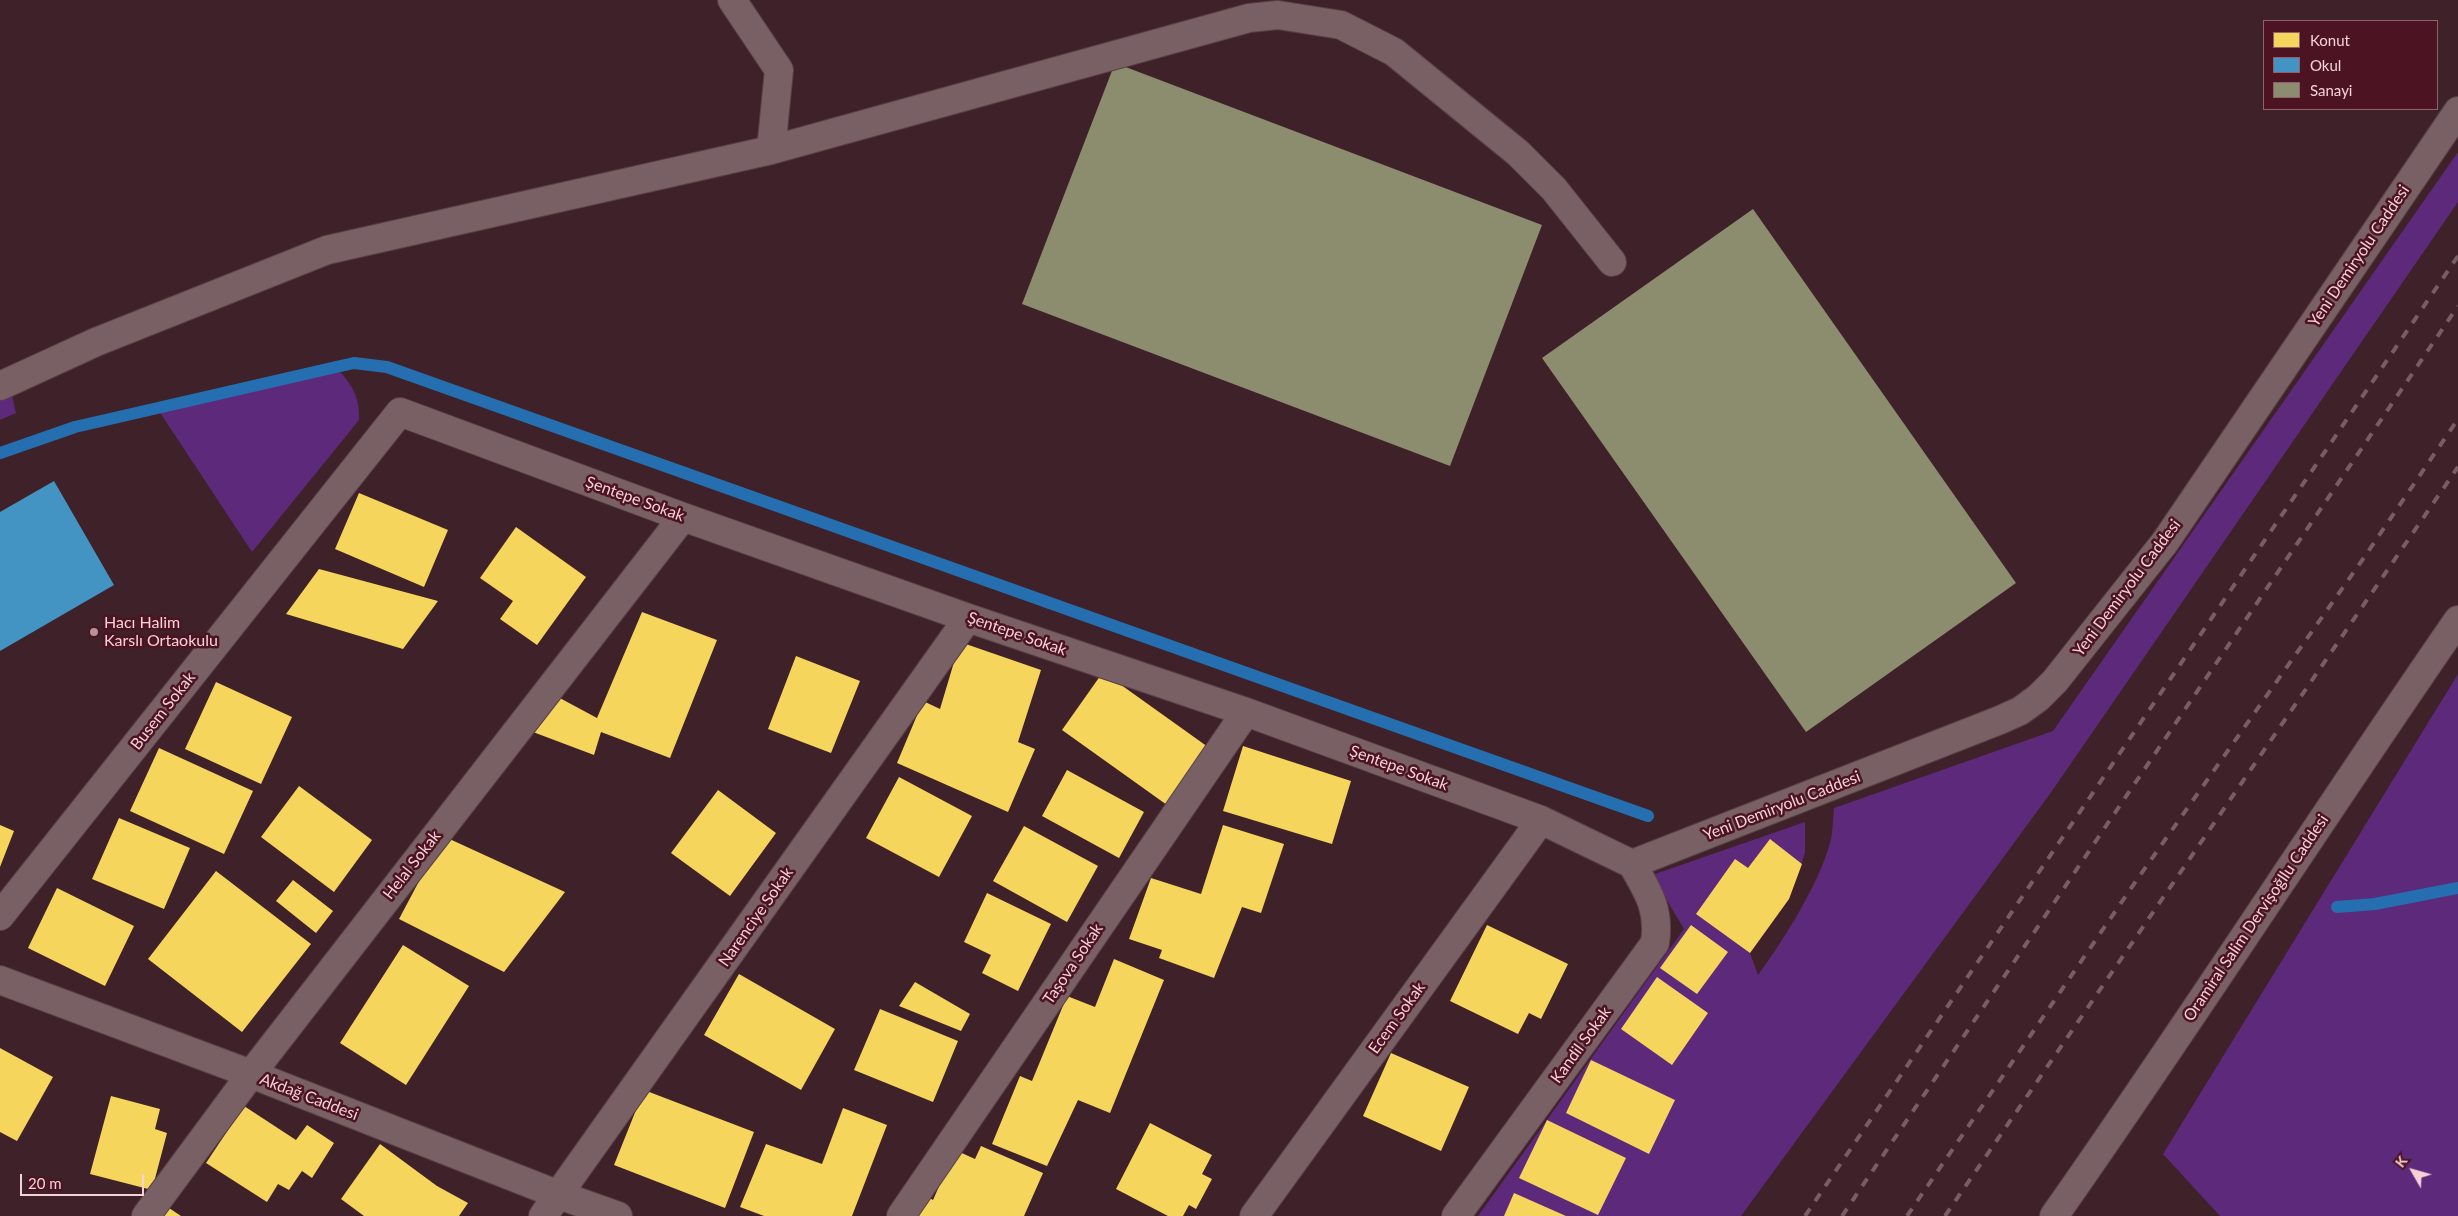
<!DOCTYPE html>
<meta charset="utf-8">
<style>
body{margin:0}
#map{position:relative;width:2458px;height:1216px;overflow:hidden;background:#3f2129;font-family:Lato,sans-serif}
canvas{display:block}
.legend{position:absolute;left:2263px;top:20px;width:175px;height:90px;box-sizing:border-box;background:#4c1423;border:1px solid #90606b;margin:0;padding:6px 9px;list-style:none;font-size:15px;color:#f6d1d6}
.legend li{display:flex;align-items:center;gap:10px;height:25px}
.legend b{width:25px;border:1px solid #90606b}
.north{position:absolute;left:2388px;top:1146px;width:50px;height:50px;-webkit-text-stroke:4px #4c1423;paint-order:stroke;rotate:308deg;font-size:14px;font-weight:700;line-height:20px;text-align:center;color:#f6d1d6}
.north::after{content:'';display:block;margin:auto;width:18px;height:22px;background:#f6d1d6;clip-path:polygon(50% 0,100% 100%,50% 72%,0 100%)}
.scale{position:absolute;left:20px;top:1174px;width:124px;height:22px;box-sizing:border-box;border:2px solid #f6d1d6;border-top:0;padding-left:6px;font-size:15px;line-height:18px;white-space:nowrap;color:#f6d1d6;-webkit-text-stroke:4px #4c1423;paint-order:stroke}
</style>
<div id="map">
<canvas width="2458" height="1216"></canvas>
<ul class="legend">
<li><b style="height:14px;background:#f6d55c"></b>Konut</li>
<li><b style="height:14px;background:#4393c3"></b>Okul</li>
<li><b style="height:14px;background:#8c8c6e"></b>Sanayi</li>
</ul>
<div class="north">K</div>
<div class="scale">20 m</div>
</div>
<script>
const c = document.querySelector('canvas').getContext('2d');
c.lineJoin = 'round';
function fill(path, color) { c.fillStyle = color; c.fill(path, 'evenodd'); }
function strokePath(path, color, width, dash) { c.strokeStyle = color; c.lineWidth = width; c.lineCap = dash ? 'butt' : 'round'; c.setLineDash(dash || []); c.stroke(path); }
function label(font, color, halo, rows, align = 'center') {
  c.font = font + ' Lato,sans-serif'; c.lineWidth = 5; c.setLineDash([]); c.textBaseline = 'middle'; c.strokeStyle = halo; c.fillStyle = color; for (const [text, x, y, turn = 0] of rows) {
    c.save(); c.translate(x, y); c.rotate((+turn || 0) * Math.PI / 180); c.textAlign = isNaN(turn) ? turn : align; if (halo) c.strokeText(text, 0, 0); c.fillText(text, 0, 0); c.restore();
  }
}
fill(new Path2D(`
 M2458,152V202L2052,791L1741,1216H1478L1684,929L1652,875L1805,822V853L1789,899L1750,953L1758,975C1783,941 1819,884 1830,843C1833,832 1833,819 1834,808L2053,731Z
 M336,367C352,385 360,396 359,420L252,552L157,408Z
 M12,395L16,413L0,420V400Z
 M2458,674V1216H2220L2163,1154Z`), '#5d297b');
fill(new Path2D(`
 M359,493L448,530L424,587L335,549Z
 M516,527L586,577L537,645L500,619L513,601L480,578Z
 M319,569L438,601L403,649L286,614Z
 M642,612L717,640L670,758L601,732L594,755L533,732L556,696L597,718Z
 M960,642L1041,670L1018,742L1035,749L1008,812L897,763L923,701L940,709Z
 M796,656L860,681L831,753L768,729Z
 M1103,672L1208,747L1167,805L1062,730Z
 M216,682L292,717L261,784L185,749Z
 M1243,746L1351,781L1332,844L1223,811Z
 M159,748L253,791L224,854L130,811Z
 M1067,770L1144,812L1119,858L1042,816Z
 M899,777L972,816L939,877L866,838Z
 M299,786L372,840L334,892L261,837Z
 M718,790L776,833L730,896L671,853Z
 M119,818L190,848L164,909L92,879Z
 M0,825L14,831L0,867Z
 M1223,825L1284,844L1261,913L1242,907L1214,978L1159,958L1162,950L1129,939L1151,878L1201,894Z
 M1024,826L1098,866L1067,922L993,881Z
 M443,836L565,892L504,972L399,919Z
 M1770,839L1802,864L1789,899L1750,953L1696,914L1735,859L1748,868Z
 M216,871L311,944L242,1032L148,959Z
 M293,880L333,911L316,933L276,901Z
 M57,888L134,926L105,986L28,948Z
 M987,893L1051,924L1018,991L982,973L991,955L964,942Z
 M1487,925L1568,964L1541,1019L1529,1013L1518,1034L1450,1001Z
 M1691,925L1728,952L1697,994L1660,968Z
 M403,945L469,986L406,1085L340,1043Z
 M1114,959L1164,980L1110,1113L1078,1100L1047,1166L992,1144L1020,1076L1032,1081L1067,996L1095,1007Z
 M739,974L835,1029L801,1090L704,1035Z
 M1657,977L1708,1013L1672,1065L1621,1029Z
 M915,982L970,1014L961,1031L899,1006Z
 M880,1009L958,1041L933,1102L854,1070Z
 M0,1048L53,1077L17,1141L0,1132Z
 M1391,1053L1469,1087L1441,1151L1363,1116Z
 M1591,1060L1675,1100L1649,1154L1566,1113Z
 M644,1090L754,1132L725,1208L614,1165Z
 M111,1096L160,1109L155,1129L167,1133L152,1190L90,1174Z
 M244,1106L296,1140L307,1125L334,1143L312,1178L302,1171L289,1190L278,1184L267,1202L206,1163Z
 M843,1108L887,1125L852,1216H764L740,1207L766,1144L822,1164Z
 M1547,1120L1626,1158L1598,1215L1519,1178Z
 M1150,1123L1212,1155L1202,1174L1212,1179L1196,1209L1189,1205L1183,1216H1168L1116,1189Z
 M380,1144L437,1186L468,1203L459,1216H364L341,1199Z
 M981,1146L1043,1173L1024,1216H913L924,1195L933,1200L955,1150L975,1159Z
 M1514,1193L1566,1216H1504Z
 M169,1208L181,1216H163Z`), '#f6d55c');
fill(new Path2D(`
 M54,481L114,585L0,651V512Z`), '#4393c3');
fill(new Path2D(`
 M1115,63L1542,225L1450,466L1022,304Z
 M1753,209L2016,583L1806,732L1542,358Z`), '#8c8c6e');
strokePath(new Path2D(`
 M0,453L75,427L336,367L354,363L387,367L1648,816
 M2337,907L2375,904L2458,888`), '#256fb0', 12);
const minor = new Path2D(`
 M732,0L779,70L771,150
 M0,386L96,342L327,250L771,150L1249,18L1278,15L1341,25L1394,52L1518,153L1554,189L1612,262
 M1632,864L2000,720L2020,711L2038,698L2055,681L2165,542L2458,111
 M0,916L400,412L683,517L968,618L1246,712L1541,820L1632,864
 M0,980L251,1074L559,1195L618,1216
 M146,1216L251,1074L683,517
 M543,1216L968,618
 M901,1216L1246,712
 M1254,1216L1541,820
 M1456,1216L1655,943C1660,909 1648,892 1632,864
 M2054,1216C2192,1020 2321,818 2458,620`);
strokePath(minor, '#5a4046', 30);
strokePath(minor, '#796065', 28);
strokePath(new Path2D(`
 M1805,1216L2458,256
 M1842,1216L2458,306
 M1907,1216L2136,881L2363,559L2458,419
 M1945,1216L2458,467`), '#765e64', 4, [9, 9]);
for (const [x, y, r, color] of [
 [94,632,5,"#b69399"]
]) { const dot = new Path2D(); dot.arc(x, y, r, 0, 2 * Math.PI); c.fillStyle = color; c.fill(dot); strokePath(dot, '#4c1423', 2); }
label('16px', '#f6d1d6', '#4c1423', [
 ["Yeni Demiryolu Caddesi",2359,256,-56],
 ["Şentepe Sokak",635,499,20],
 ["Yeni Demiryolu Caddesi",2127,588,-53],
 ["Şentepe Sokak",1017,634,19],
 ["Busem Sokak",163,711,-52],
 ["Şentepe Sokak",1399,768,20],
 ["Yeni Demiryolu Caddesi",1782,806,-21],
 ["Helal Sokak",412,865,-52],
 ["Narenciye Sokak",756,917,-55],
 ["Oramiral Salim Dervişoğllu Caddesi",2256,918,-56],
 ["Taşova Sokak",1073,964,-56],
 ["Ecem Sokak",1397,1018,-54],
 ["Kandil Sokak",1581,1045,-54],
 ["Akdağ Caddesi",309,1097,21]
]);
label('16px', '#f6d1d6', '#4c1423', [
 ["Hacı Halim",104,623],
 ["Karslı Ortaokulu",104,641]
], 'left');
</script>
